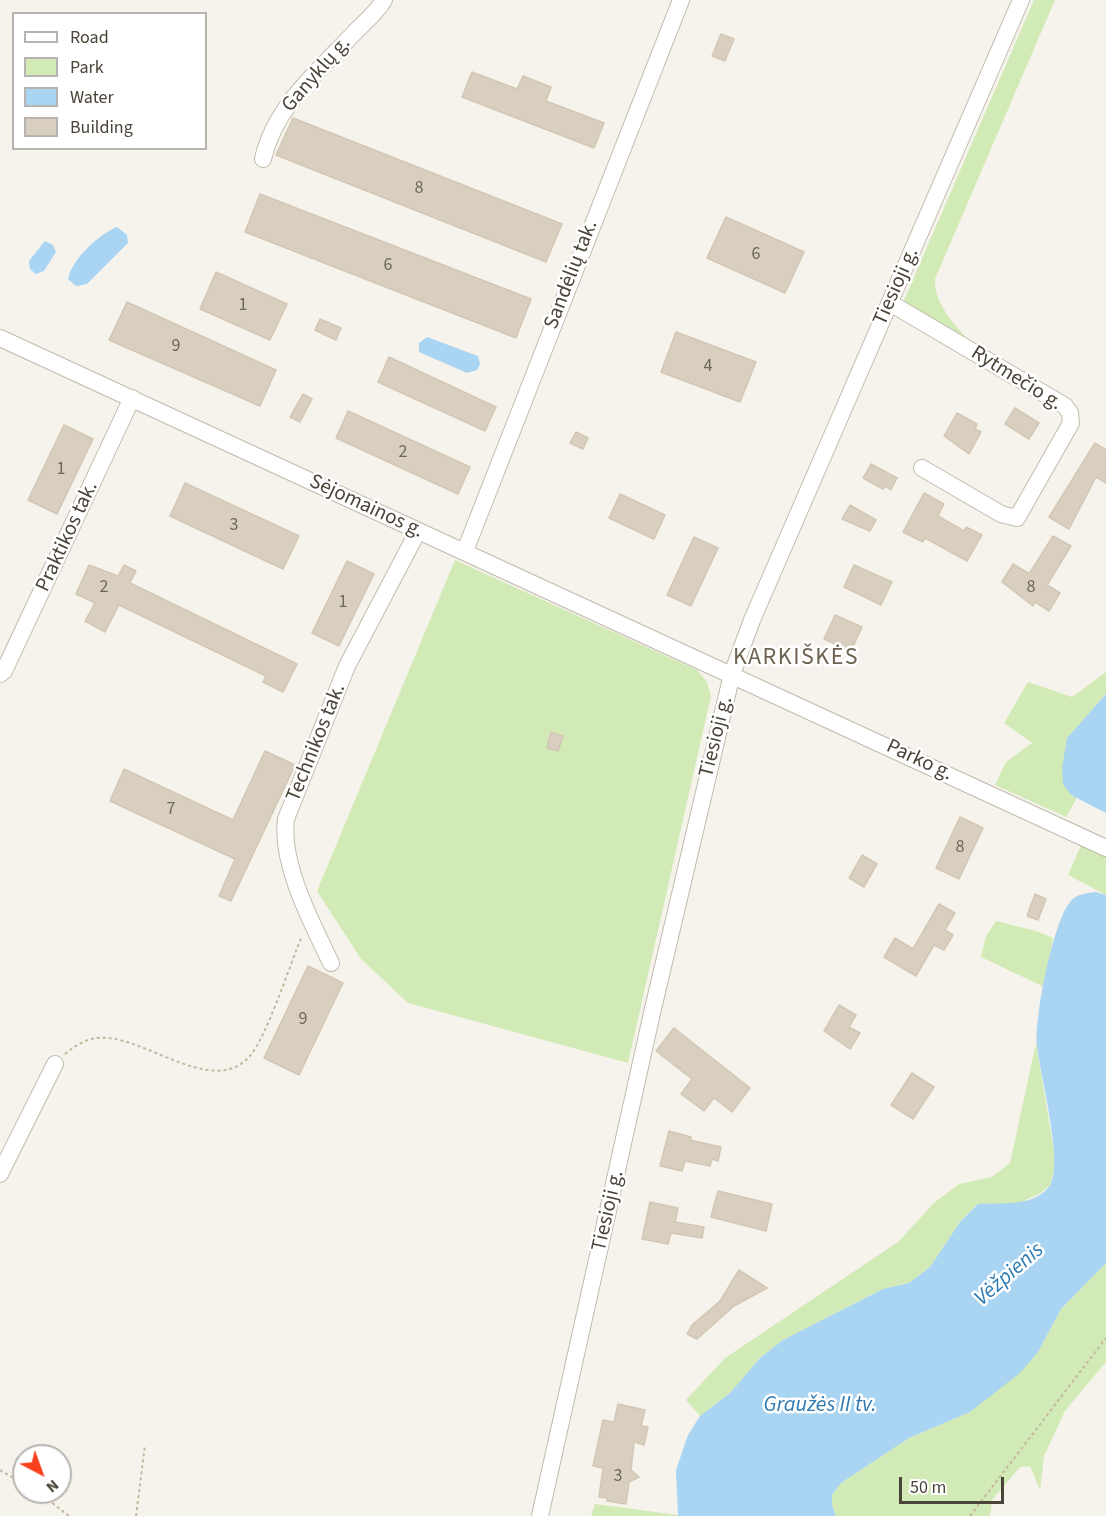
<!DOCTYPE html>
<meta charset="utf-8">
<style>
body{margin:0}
#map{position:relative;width:1106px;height:1516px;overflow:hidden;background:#f6f3ec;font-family:"Source Sans 3",sans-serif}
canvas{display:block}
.legend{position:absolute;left:12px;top:12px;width:195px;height:138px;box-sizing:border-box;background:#fff;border:2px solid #b7b4b0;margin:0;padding:8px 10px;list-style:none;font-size:18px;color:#4b4439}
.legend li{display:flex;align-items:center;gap:12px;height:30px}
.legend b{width:30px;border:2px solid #b7b4b0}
.north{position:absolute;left:12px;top:1444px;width:60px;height:60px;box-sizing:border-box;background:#fff;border:2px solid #b7b4b0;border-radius:50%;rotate:139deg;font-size:16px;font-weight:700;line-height:24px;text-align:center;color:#4b4439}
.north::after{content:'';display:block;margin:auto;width:21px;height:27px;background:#fc3f1d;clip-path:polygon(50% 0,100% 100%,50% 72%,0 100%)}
.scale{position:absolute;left:899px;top:1477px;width:105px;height:27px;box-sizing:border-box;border:3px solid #4b4439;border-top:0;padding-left:8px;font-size:18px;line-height:21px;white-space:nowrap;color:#4b4439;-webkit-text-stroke:4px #fff;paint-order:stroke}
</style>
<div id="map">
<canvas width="1106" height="1516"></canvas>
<ul class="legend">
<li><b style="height:8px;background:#fff"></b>Road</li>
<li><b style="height:16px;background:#d2eab5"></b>Park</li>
<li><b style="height:16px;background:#a9d4f2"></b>Water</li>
<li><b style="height:16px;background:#d8cfc1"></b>Building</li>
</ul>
<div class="north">N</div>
<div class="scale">50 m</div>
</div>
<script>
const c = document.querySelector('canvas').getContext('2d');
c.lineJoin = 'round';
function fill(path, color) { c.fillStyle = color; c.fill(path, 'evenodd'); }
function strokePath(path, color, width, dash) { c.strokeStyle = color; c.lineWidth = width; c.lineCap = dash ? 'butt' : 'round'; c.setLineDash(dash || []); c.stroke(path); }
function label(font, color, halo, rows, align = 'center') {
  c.font = font + ' "Source Sans 3",sans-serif'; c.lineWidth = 5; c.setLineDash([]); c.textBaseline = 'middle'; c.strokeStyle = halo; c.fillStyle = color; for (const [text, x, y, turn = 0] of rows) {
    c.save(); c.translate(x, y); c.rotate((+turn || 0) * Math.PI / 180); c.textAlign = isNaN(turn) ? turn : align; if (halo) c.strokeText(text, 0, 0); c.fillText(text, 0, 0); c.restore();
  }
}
fill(new Path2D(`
 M1034,0H1055L935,279C934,306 958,328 975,347L907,308L904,300Z
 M455,560L697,670L707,682L711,696L628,1063L408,1003L361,959L317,891Z
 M1106,672V694L1067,738L1071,795L1077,798L1066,817L995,785L1006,762L1032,743L1004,723L1028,682L1072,697Z
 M1081,845L1106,857V895L1068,875Z
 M996,921L1036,931L1053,938L1044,987L981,957L986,936Z
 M1036,1043L1056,1163L1050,1185L1041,1193L1017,1204H978L960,1222L930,1267L909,1283L883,1289L783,1340L760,1358L730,1393L700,1416L686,1400L725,1358L898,1242L935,1202L959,1184L992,1177L1010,1163Z
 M1106,1263V1362L1065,1411L1044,1456L1040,1490L1030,1466L1020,1467L992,1500L990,1516H836L832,1505V1495L841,1483L909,1438L970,1412L1038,1352L1061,1309Z
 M595,1504L678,1515V1516H591Z`), '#d2eab5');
fill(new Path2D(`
 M117,227L127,235L128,243L87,284L76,286L68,279C72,259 99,234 117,227Z
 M45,241L53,245L56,252L44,271L36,274L30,269L29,261Z
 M427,337L478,356L480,364L477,370L467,373L419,352V343Z
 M1106,694V813L1071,795L1063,784L1062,768L1067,738Z
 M1096,892L1106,895V1263L1061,1309L1038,1352L1020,1373L970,1412L909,1438L841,1483L832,1495V1505L836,1516H678L676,1470L688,1435L700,1416L730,1393L760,1358L783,1340L883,1289L909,1283L930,1267L960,1222L978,1204C999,1203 1037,1207 1050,1185C1064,1163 1040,1075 1037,1046C1034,1019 1053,920 1071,901C1076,894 1088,893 1096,892Z`), '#a9d4f2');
const building = new Path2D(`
 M721,34L734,39L725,61L712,56Z
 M472,72L517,89L523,76L551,87L546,101L604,123L594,148L462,97Z
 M293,118L562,224L546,262L276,155Z
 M260,194L531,299L516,338L245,232Z
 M726,217L804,252L785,293L707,258Z
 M216,272L287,304L270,340L200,309Z
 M127,302L276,370L260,406L109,340Z
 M320,319L341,328L336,340L315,330Z
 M676,332L756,362L740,402L661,372Z
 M389,357L496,407L485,431L378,382Z
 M303,394L312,399L300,422L290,417Z
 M1015,408L1039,423L1029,439L1005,424Z
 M348,411L470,467L458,494L336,438Z
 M957,413L977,424L975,429L981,432L969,454L944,436Z
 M64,425L93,439L57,514L28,500Z
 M576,432L588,438L583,449L570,443Z
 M1095,443L1106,450V483L1096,477L1069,529L1049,517Z
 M871,464L897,478L891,490L885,486L883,489L863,478Z
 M185,483L299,536L283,569L170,516Z
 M924,493L944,504L938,516L964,531L966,527L982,535L967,561L925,538L923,542L903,532Z
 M620,494L665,515L654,539L609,518Z
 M850,505L876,520L870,531L842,519Z
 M1053,536L1071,546L1047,585L1060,593L1049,611L1035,602L1033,606L1002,582L1013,564L1028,573L1031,571Z
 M694,537L718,548L691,606L667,595Z
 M347,561L374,574L339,646L312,633Z
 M89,565L118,576L124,565L136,571L130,583L297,664L283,692L263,682L266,676L119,605L105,632L85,621L95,603L76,594Z
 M854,565L892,582L881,605L844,587Z
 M835,615L862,627L851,651L824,639Z
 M551,732L563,736L558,751L547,748Z
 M265,751L295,765L231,901L219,896L235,859L110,801L124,769L233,820Z
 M960,817L983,828L959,879L936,868Z
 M862,855L877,864L864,887L849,878Z
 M1035,894L1046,899L1038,920L1027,916Z
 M939,904L955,913L945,930L953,935L944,950L934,945L916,976L884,957L895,938L913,949Z
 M308,966L343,983L299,1075L264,1058Z
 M839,1005L856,1015L849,1027L860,1033L850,1049L824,1031Z
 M674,1028L750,1088L732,1112L714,1098L704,1111L681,1094L692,1079L656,1051Z
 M912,1073L934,1087L913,1119L891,1105Z
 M669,1131L691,1137L690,1140L721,1147L718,1161L712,1159L710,1166L685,1161L682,1171L660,1166Z
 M718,1191L772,1204L766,1231L711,1217Z
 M650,1202L678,1208L675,1222L704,1227L702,1238L671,1233L668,1244L642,1239Z
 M739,1270L767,1288L734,1306L697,1339L687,1334L692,1325L720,1301Z
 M618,1404L645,1410L641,1426L648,1427L644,1445L634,1442L631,1470L639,1477L629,1482L626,1504L607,1501V1498L599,1497L603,1468L593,1466L603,1420L614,1422Z`);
fill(building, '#d8cfc1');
strokePath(building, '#d3c7b4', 1.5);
const street = new Path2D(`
 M263,159C275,105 320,70 356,31C365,22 377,12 384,0
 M890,303L1065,406L1070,413L1071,423L1017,518L1001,514L922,468
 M0,338L1106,848
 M465,551L681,0
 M0,674L4,671L132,398
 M331,963C312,923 280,864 286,819L347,666L418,531
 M0,1174L55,1064
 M540,1516L652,1013L732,674L752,620L1021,0`);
strokePath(street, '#c2bbae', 18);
strokePath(new Path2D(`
 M65,1054C75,1046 85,1039 98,1038C142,1033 211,1098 249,1057C267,1037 290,964 302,936
 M0,1470L24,1484
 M38,1492L69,1516
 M136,1516L145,1445
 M970,1516L1106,1338`), '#c4b79f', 2, [3, 3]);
strokePath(street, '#fff', 16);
label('18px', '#6e675b', null, [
 ["8",419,189],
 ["6",756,255],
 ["6",388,266],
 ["1",243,306],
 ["9",176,347],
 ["4",708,367],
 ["2",403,453],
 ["1",61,470],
 ["3",234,526],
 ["2",104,588],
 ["8",1031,588],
 ["1",343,603],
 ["7",171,810],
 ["8",960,848],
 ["9",303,1020],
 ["3",618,1477]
]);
label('21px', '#4b4439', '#fff', [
 ["Ganyklų g.",317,75,-49],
 ["Sandėlių tak.",572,275,-69],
 ["Tiesioji g.",897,287,-66],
 ["Rytmečio g.",1016,379,32],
 ["Sėjomainos g.",366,507,25],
 ["Praktikos tak.",68,537,-65],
 ["Tiesioji g.",717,737,-76],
 ["Technikos tak.",317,743,-68],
 ["Parko g.",919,761,25],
 ["Tiesioji g.",609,1211,-77]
]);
label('italic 22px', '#2e7ab2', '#fff', [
 ["Vėžpienis",1010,1275,-41],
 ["Graužės II tv.",820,1406]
]);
c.letterSpacing = '1.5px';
label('24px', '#6e6250', '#fff', [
 ["KARKIŠKĖS",796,659]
]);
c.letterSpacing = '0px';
</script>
